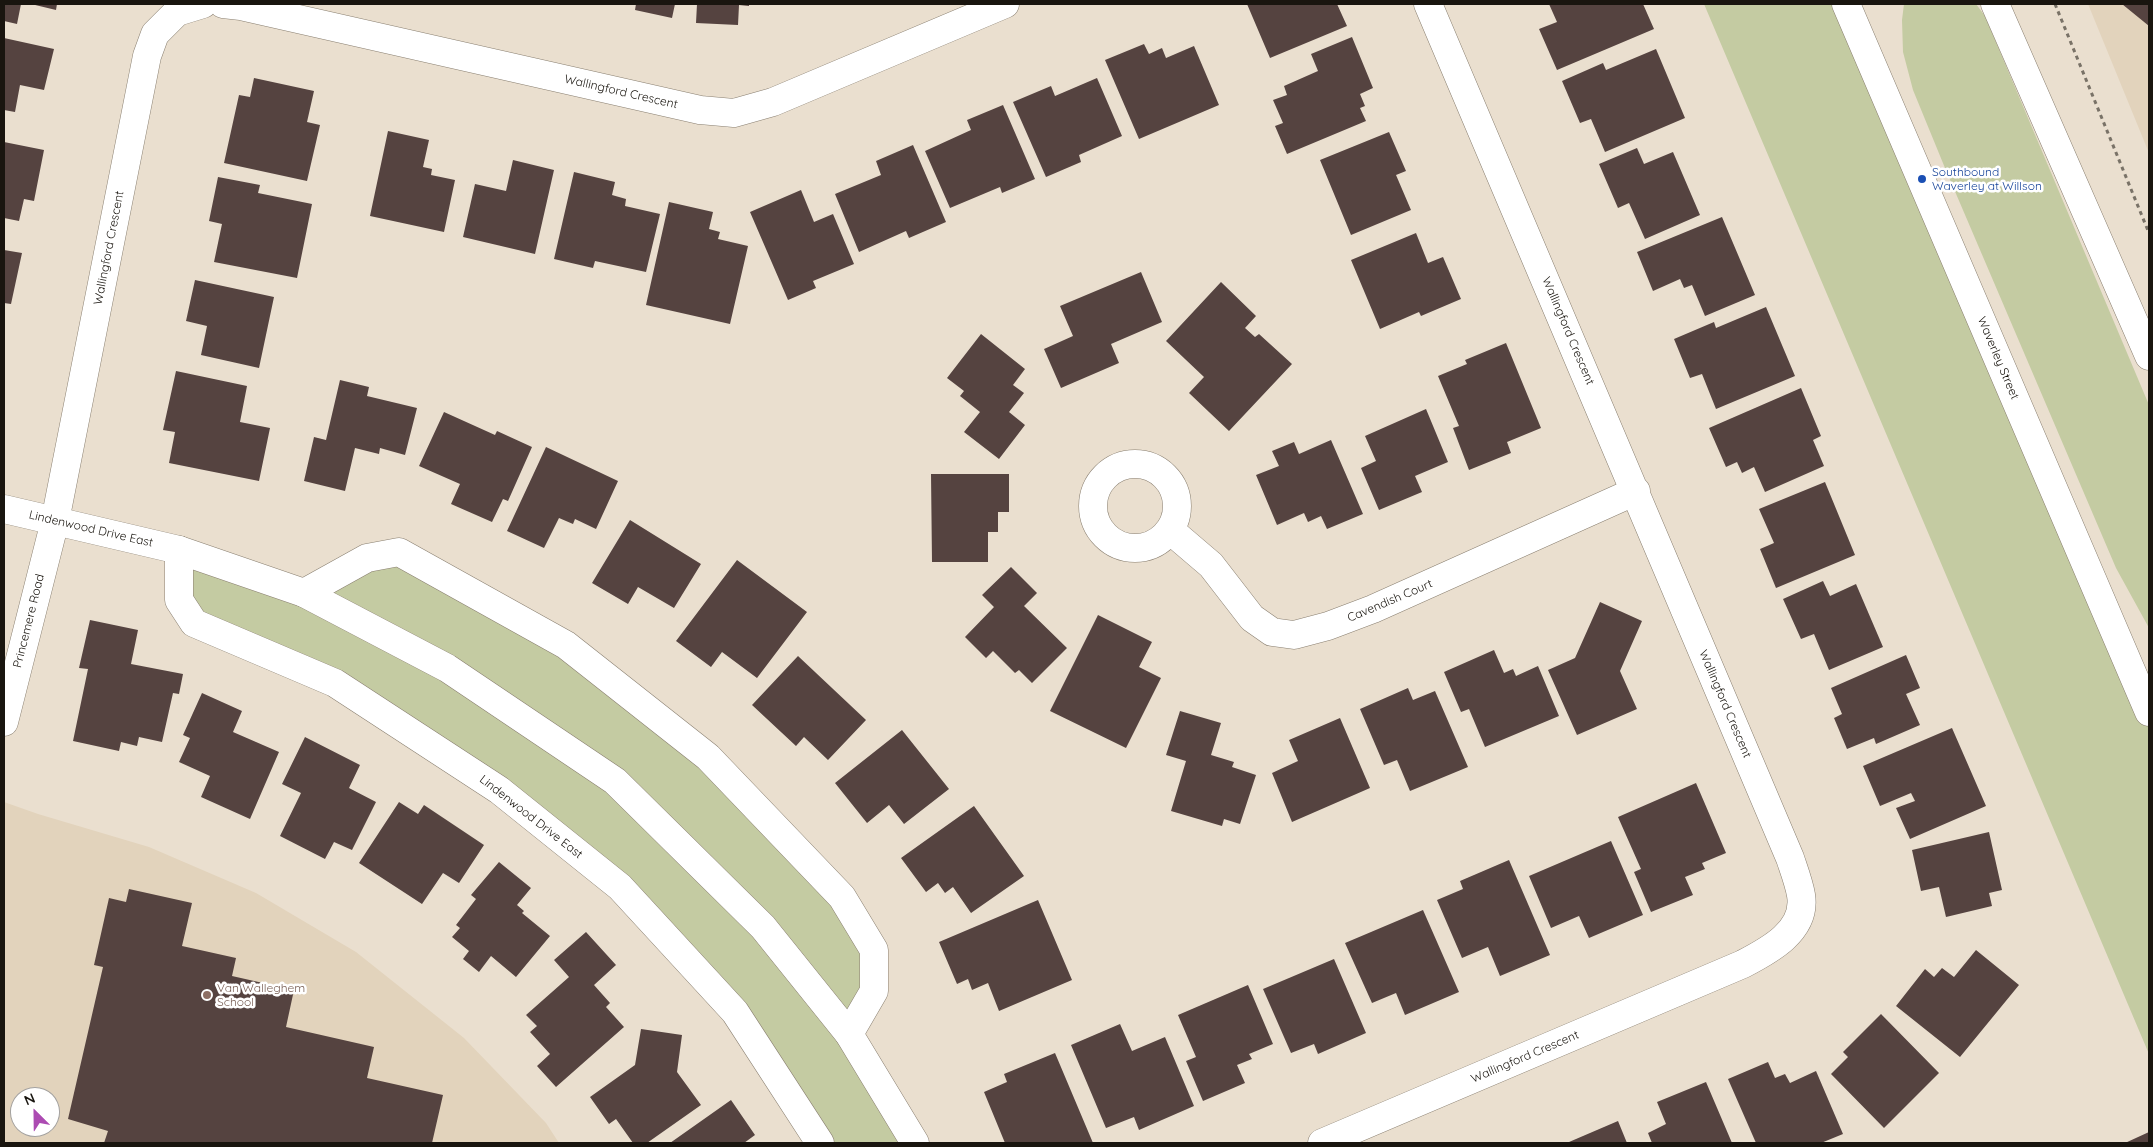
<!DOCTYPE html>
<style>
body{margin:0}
#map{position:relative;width:2153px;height:1147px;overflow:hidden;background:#eadfcf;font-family:Quicksand,sans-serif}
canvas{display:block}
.frame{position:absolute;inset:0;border:5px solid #19150f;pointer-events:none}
.north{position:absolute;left:10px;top:1087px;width:50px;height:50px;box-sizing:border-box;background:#fff;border:1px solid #a3a19f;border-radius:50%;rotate:337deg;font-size:14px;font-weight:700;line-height:20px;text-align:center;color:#19150f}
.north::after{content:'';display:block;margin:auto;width:18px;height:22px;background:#ac4bb2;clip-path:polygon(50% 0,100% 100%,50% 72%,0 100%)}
</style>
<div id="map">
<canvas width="2153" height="1147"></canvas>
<div class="frame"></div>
<div class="north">N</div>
</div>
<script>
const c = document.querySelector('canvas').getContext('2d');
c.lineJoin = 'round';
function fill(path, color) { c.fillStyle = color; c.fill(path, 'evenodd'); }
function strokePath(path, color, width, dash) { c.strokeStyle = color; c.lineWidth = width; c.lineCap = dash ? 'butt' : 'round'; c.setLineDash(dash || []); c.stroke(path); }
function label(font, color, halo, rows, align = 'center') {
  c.font = font + ' Quicksand,sans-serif'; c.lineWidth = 5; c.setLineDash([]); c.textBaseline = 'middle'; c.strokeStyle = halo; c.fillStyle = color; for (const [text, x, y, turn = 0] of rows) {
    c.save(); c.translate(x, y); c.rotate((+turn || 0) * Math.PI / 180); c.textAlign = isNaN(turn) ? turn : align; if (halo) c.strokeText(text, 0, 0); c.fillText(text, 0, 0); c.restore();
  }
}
fill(new Path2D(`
 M2088,4H2149V153Z
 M4,802L38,814L149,847L256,893L356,952L464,1038L546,1123L559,1143H4ZM20,1097H50V1127H20Z`), '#e2d3bc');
fill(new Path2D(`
 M1704,4H1846L2149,712V1054Z
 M1904,4H1976L1985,16L2149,405V628L2116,568L1945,168L1913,90L1903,52L1902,20Z
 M179,550L304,593L399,552L566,645L708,757L874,950L849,1035L915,1143H820L620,887L335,683L194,623Z`), '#c4cba2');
fill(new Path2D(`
 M4,4H21L17,24L4,21Z
 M31,4H57L56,10Z
 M636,4H675L672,18L635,10Z
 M697,4H749V6L739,5L738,25L696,23Z
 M1247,4H1337L1347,26L1270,58Z
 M1549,4H1643L1654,29L1557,70L1539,29L1557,22Z
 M2122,4H2149V26Z
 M1352,37L1373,88L1360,94L1365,106L1360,108L1366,121L1287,154L1275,126L1283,123L1273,100L1287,95L1284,86L1318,71L1311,54Z
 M4,38L54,49L44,90L20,85L15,112L4,110Z
 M1144,44L1149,54L1162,48L1166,58L1194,46L1219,105L1139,139L1105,60Z
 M1656,49L1685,118L1605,152L1591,119L1580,123L1562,81L1603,63L1606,70Z
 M254,78L314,91L307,122L320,125L307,181L224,163L239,95L250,97Z
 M1097,78L1122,136L1079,155L1081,162L1046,177L1013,102L1051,86L1055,96Z
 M1003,105L1035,179L1002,193L1000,187L950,208L925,151L971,130L967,120Z
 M388,131L429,140L423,167L432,169L431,175L455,180L444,232L370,216Z
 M1389,132L1406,171L1396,175L1411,210L1351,235L1320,160Z
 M4,142L44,150L34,201L24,199L19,221L4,218Z
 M913,145L946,222L909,238L906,231L859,252L835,194L881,175L876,161Z
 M1637,148L1644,164L1673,152L1700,215L1645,239L1629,203L1618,208L1599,164Z
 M513,160L554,170L535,254L463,237L475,184L506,191Z
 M574,172L615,182L612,195L626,199L625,206L660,214L646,272L595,261L593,268L554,259Z
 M218,177L260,185L258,193L312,204L297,278L214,262L222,224L209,221Z
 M801,190L814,222L833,214L854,264L813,281L816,288L788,300L750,212Z
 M669,202L713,212L709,229L720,232L718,239L748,246L730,324L646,305Z
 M1722,217L1755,295L1705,316L1692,285L1684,288L1680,279L1653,291L1637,252Z
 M1416,233L1428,263L1443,257L1461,299L1421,316L1419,312L1380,329L1351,260Z
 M4,250L22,253L11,304L4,303Z
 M1141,272L1162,322L1111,344L1119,363L1061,388L1044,349L1073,336L1060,306Z
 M195,280L274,297L259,368L201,355L207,326L186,321Z
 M1221,282L1256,316L1245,328L1255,337L1259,334L1292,364L1229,431L1189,393L1204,377L1166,341Z
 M1766,307L1795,376L1716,409L1702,374L1690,378L1674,339L1714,322L1716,328Z
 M981,334L1025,369L1013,385L1024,393L1009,412L1025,425L999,459L964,432L980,412L960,396L964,391L947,378Z
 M1506,343L1541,428L1507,442L1511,453L1469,470L1453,428L1459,426L1438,376L1467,364L1465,360Z
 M176,371L247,386L240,422L270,428L259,481L169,463L175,432L163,430Z
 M340,380L369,387L367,396L417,408L405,455L380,448L379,454L355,448L345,491L304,481L314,437L326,440Z
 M1801,388L1821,436L1813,440L1824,466L1765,492L1754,467L1742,473L1737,462L1726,467L1709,428Z
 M1426,409L1448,462L1415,476L1422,492L1379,510L1361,468L1376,461L1365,436Z
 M444,412L495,435L497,431L532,447L508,501L503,499L492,522L451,504L460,484L419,466Z
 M1331,440L1363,514L1327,529L1321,516L1308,522L1304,513L1277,525L1256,475L1279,466L1272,451L1294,442L1299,454Z
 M546,447L618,481L596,529L575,519L573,524L559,518L544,548L507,531Z
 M931,474H1009V512H998V532H988V562H932Z
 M1825,482L1855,555L1776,588L1760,549L1774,543L1759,509Z
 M630,520L701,564L674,608L638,587L628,604L592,583Z
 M737,560L807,612L757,678L722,652L711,667L676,641Z
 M1011,567L1037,593L1024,606L1067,648L1032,683L1019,670L1015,673L993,651L986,658L965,637L994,607L982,595Z
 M1823,581L1830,596L1856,584L1883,647L1829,670L1814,634L1801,639L1783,599Z
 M1600,602L1642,621L1620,671L1637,709L1577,735L1548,670L1575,658Z
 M1098,615L1152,642L1139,667L1161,678L1126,748L1050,711Z
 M90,620L138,630L131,664L183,674L179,694L173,693L162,742L139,737L137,746L121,742L119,751L73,741L88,669L79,668Z
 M1494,650L1504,673L1513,669L1516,676L1538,666L1559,716L1485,747L1469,709L1461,712L1444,672Z
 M1906,655L1920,688L1906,694L1920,725L1876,744L1874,738L1847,749L1834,718L1842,714L1831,688Z
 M798,656L866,720L828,760L804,737L796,746L752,705Z
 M1408,688L1413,700L1435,691L1468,767L1410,791L1397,760L1384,765L1360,709Z
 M202,693L242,711L233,732L279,752L250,819L201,797L210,776L179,762L190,738L183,735Z
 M1180,711L1221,723L1211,755L1234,762L1232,767L1256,775L1240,824L1224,819L1222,826L1171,811L1186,761L1166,755Z
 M1340,718L1370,788L1292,822L1272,773L1298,761L1289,740Z
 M1952,728L1986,806L1910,839L1896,808L1915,801L1911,793L1880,806L1863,766Z
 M902,730L949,789L904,824L889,805L867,823L835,783Z
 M305,737L360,765L349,788L376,802L352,850L334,842L325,859L280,836L301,793L282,784Z
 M1696,783L1726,853L1702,863L1705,869L1685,877L1693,895L1651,912L1634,872L1641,869L1618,817Z
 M399,802L418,814L424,805L484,845L459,883L443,873L422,904L359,863Z
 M974,806L1024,876L971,913L953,887L945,893L938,883L926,892L901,858Z
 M1989,832L2002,890L1989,893L1992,906L1946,917L1939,887L1921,891L1912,850Z
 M1611,841L1643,915L1589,938L1579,916L1551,928L1529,876Z
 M1509,860L1550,955L1500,976L1488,947L1462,958L1437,900L1463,889L1460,881Z
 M499,862L531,888L517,905L524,911L522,913L550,936L516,977L491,956L479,972L463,959L469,951L452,937L460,928L456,925L476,899L471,895Z
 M129,889L192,903L182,946L236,958L232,976L294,990L286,1027L374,1047L367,1078L443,1095L432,1143H104L108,1131L68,1119L103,967L94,965L109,898L126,902Z
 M1038,900L1072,980L999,1011L988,983L972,990L968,979L957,984L939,942Z
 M1423,910L1459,992L1405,1015L1396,993L1372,1003L1345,943Z
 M586,932L616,965L594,985L610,1003L606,1007L624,1027L556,1087L537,1066L550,1054L530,1032L537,1026L526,1015L569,977L554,960Z
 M1976,950L2019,985L1960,1057L1896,1006L1925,969L1934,977L1942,968L1954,977Z
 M1334,959L1366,1033L1318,1054L1314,1044L1291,1053L1263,989Z
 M1248,985L1273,1044L1249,1054L1252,1059L1237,1065L1245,1083L1203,1101L1186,1061L1196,1057L1178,1015Z
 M1881,1014L1939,1073L1884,1128L1831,1074L1848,1057L1843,1052Z
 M1120,1024L1132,1051L1165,1037L1194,1106L1139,1130L1134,1117L1106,1128L1071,1045Z
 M641,1029L682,1035L677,1072L701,1105L647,1143H633L616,1119L609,1124L590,1097L635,1065Z
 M1055,1053L1093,1143H1034L1033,1142L1005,1143L984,1092L1007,1082L1004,1074Z
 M1768,1062L1775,1078L1785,1074L1790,1083L1816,1071L1843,1134L1821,1143H1756L1728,1079Z
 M1706,1082L1732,1143H1652L1648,1133L1666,1124L1657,1102Z
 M731,1100L755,1135L744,1143H670Z
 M1618,1121L1627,1143H1570L1569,1142Z
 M2149,1132V1143H2125Z`), '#554340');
const minor = new Path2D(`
 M223,4L241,6L700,110L734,113L773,102L1005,4
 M1093 506a42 42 0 1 1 84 0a42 42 0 1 1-84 0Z
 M1170,530L1211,565L1252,618L1272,632L1294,635L1328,626L1373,609L1636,491
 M179,550V600L194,623L335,683L499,790L620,887L735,1012L820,1143
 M304,593L367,558L399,552L566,645L708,757L842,897L874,950V991L849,1034
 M4,722L55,521L147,56L155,34L177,12L203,4
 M1322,1143L1743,964C1768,951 1807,931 1801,895C1799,883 1794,870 1790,858L1428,4`);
const tertiary = new Path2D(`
 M4,509L179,550L304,593L447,668L615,781L763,927L849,1034L915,1143`);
const secondary = new Path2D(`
 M1846,4L2149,712
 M1995,4L2149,356`);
strokePath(minor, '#897f70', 29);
strokePath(tertiary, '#897f70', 29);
strokePath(secondary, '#897f70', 29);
strokePath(new Path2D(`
 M2055,4L2149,233`), '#797267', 3, [4, 4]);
strokePath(minor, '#fff', 28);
strokePath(tertiary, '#fff', 28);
strokePath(secondary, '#fff', 28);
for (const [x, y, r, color] of [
 [1922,179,5,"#1a4fb4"],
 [207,995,5,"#8d6e63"]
]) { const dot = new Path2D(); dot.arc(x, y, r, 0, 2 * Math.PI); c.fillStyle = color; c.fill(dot); strokePath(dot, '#fff', 2); }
label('12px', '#19150f', '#fff', [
 ["Wallingford Crescent",621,92,13],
 ["Wallingford Crescent",109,248,-79],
 ["Wallingford Crescent",1568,331,67],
 ["Waverley Street",1998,358,67],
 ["Lindenwood Drive East",91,529,13],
 ["Cavendish Court",1390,601,-23],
 ["Princemere Road",29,621,-76],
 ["Wallingford Crescent",1725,704,67],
 ["Lindenwood Drive East",531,817,38],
 ["Wallingford Crescent",1525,1057,-23]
]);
label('12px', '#164399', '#fff', [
 ["Southbound",1932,172],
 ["Waverley at Willson",1932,186]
], 'left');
label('12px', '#785e54', '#fff', [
 ["Van Walleghem",217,988],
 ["School",217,1002]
], 'left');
</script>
